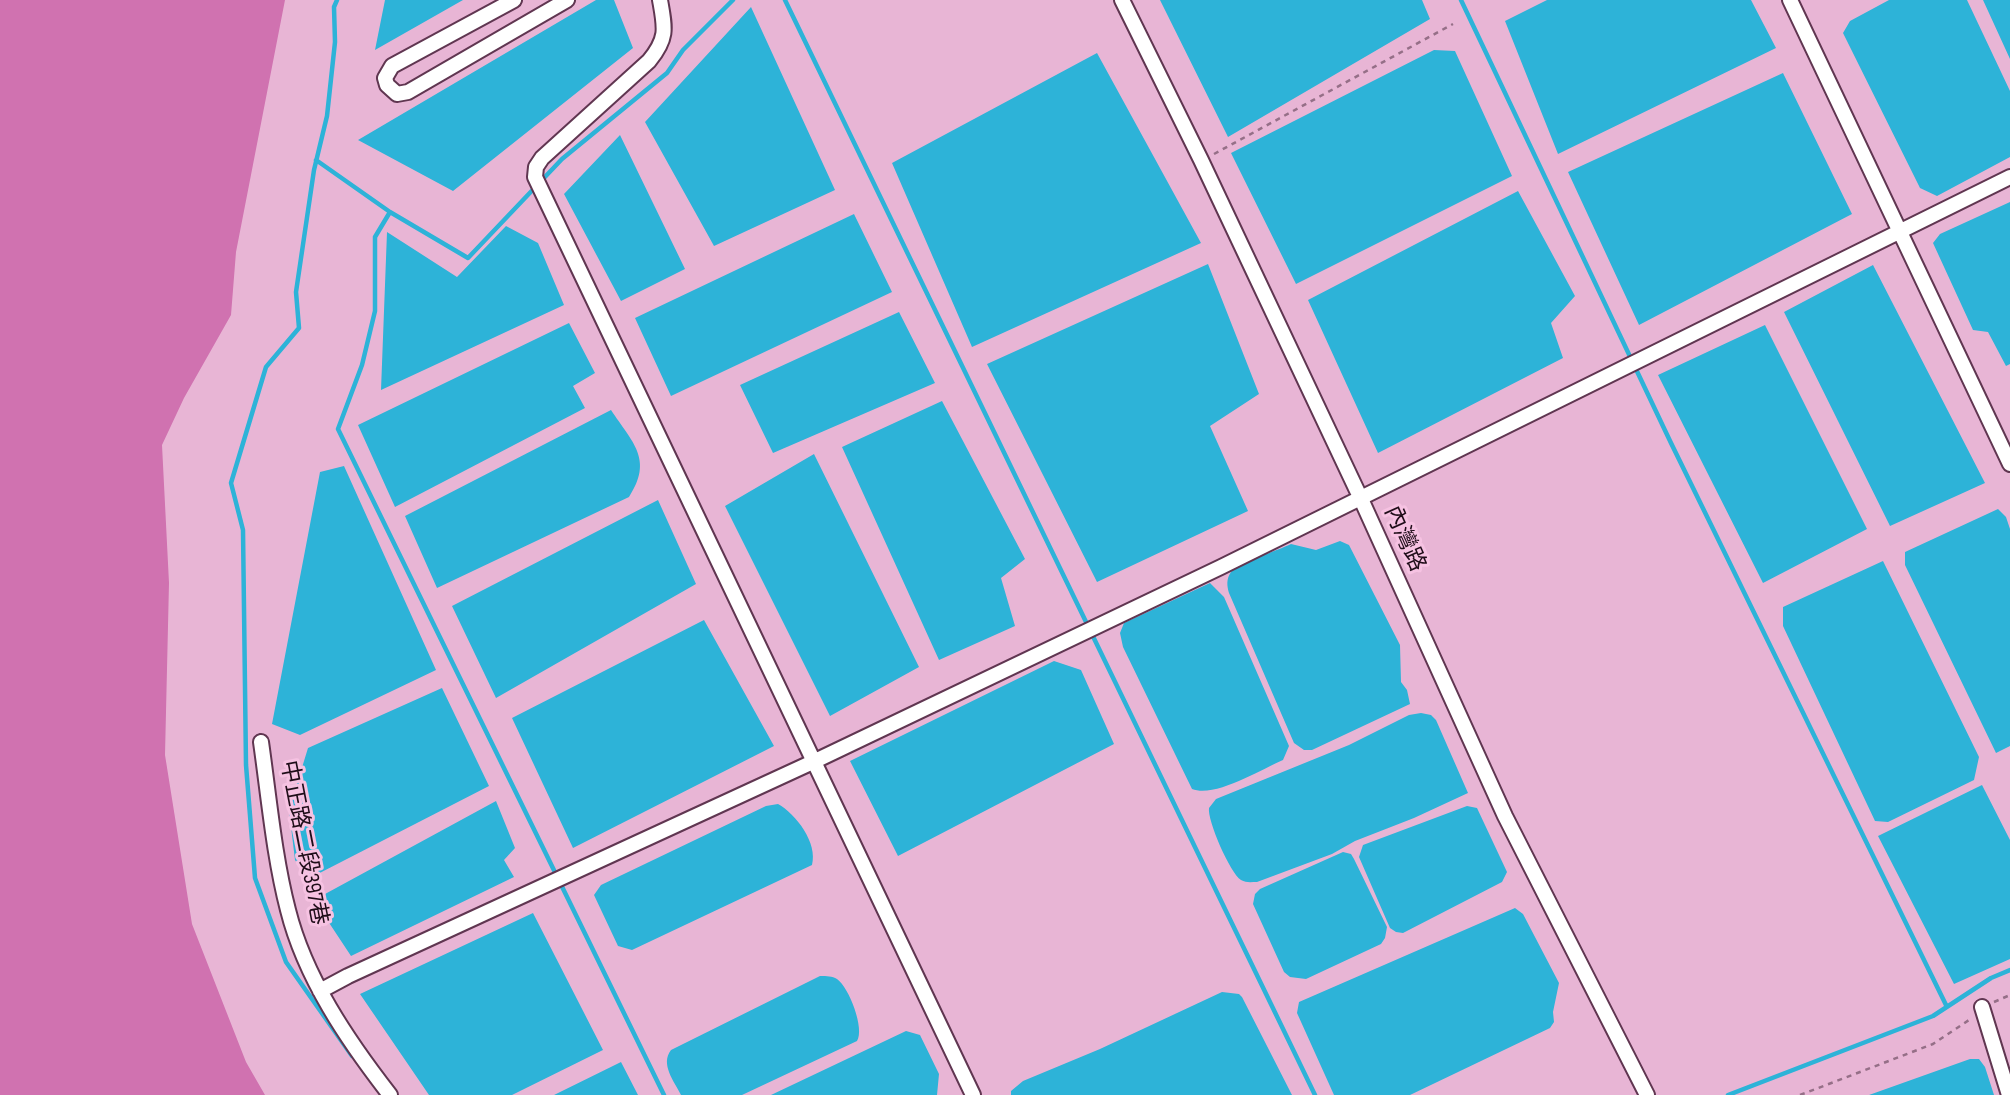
<!DOCTYPE html>
<meta charset="utf-8">
<style>
body{margin:0}
canvas{display:block;background:#e8b5d5}
</style>
<canvas width="2010" height="1095"></canvas>
<script>
const c = document.querySelector('canvas').getContext('2d');
c.lineJoin = 'round';
function fill(path, color) { c.fillStyle = color; c.fill(path, 'evenodd'); }
function strokePath(path, color, width, dash) { c.strokeStyle = color; c.lineWidth = width; c.lineCap = dash ? 'butt' : 'round'; c.setLineDash(dash || []); c.stroke(path); }
function label(font, color, halo, rows, align = 'center') {
  c.font = font + ' "Sofia Sans Condensed","Noto Sans TC",sans-serif'; c.lineWidth = 6; c.setLineDash([]); c.textBaseline = 'middle'; c.strokeStyle = halo; c.fillStyle = color; for (const [text, x, y, turn = 0] of rows) {
    c.save(); c.translate(x, y); c.rotate((+turn || 0) * Math.PI / 180); c.textAlign = isNaN(turn) ? turn : align; if (halo) c.strokeText(text, 0, 0); c.fillText(text, 0, 0); c.restore();
  }
}
fill(new Path2D(`
 M0,0H285L236,252L231,315L184,398L162,445L169,583L165,755L192,924L246,1062L265,1095H0Z`), '#d072b0');
fill(new Path2D(`
 M385,0H463L375,50Z
 M596,0H614L633,48L453,191L358,140Z
 M1160,0H1422L1430,19L1228,137Z
 M1547,0H1751L1776,48L1558,154L1505,21Z
 M1889,0H1967L2010,91V157L1937,196L1920,188L1843,33L1850,21Z
 M1983,0H2010V59Z
 M751,7L835,190L714,246L645,122Z
 M1434,50L1455,51L1512,176L1296,284L1231,153Z
 M1097,53L1201,243L972,347L892,163Z
 M1783,73L1852,214L1639,325L1568,172Z
 M620,135L685,269L621,301L564,194Z
 M1518,191L1575,296L1551,323L1563,358L1378,453L1308,300Z
 M2010,202V364L2006,366L1988,332L1973,330L1933,243L1940,234Z
 M854,214L892,292L671,396L635,318Z
 M506,226L538,243L564,305L381,390L387,232L457,277Z
 M1208,264L1259,394L1210,426L1248,511L1097,582L987,364Z
 M1873,265L1985,483L1890,526L1784,312Z
 M899,312L935,383L773,453L740,385Z
 M569,323L595,373L573,386L585,408L395,507L358,425Z
 M1765,325L1867,529L1763,583L1658,375Z
 M942,401L1025,559L1001,578L1015,626L939,660L842,447Z
 M611,410C632,442 654,459 629,497L437,588L405,516Z
 M814,454L919,667L830,716L725,506Z
 M344,466L436,670L300,735L272,724L320,472Z
 M658,500L696,584L496,698L452,606Z
 M1998,509L2006,517L2010,529V746L1996,753L1905,565V552Z
 M1340,541L1349,545L1400,645L1401,682L1407,690L1410,704L1312,750H1304L1294,743L1229,593C1227,586 1226,579 1231,572C1236,564 1279,550 1291,544L1316,550Z
 M1883,561L1979,757L1974,780L1888,822L1875,821L1783,626V607Z
 M1210,583L1224,597L1289,746L1283,760C1260,770 1215,798 1192,789L1123,647L1120,633L1124,623Z
 M704,620L774,746L573,848L512,718Z
 M1054,661L1081,670L1114,744L898,856L850,761Z
 M442,688L489,786L308,879L295,860L289,810L308,748Z
 M1421,713L1431,715L1436,720L1468,793L1414,818L1355,841L1332,854L1257,882C1251,882 1246,883 1241,880C1230,873 1207,820 1209,808L1216,799L1349,745L1409,715Z
 M1982,785L2010,840V959L1954,984L1878,836Z
 M496,801L515,848L504,860L514,877L351,956L314,900Z
 M778,804C796,814 818,843 812,865L632,950L618,946L594,895L601,885L766,806Z
 M1467,806L1477,808L1507,872L1502,882L1403,933L1396,932L1390,928L1359,857L1363,845Z
 M1343,852L1351,854L1354,859L1387,927L1385,938L1381,944L1306,979L1290,977L1284,972L1253,904L1255,894L1260,889Z
 M1515,908L1523,914L1559,983L1553,1012L1554,1022L1550,1028L1410,1095H1334L1297,1013L1299,1002Z
 M533,913L603,1050L512,1095H429L360,994Z
 M820,976C827,976 832,976 837,979C849,987 865,1029 857,1041L742,1095H681C674,1081 660,1064 671,1050Z
 M1222,992L1239,994L1242,997L1292,1095H1011V1091L1023,1081L1100,1049Z
 M906,1031L920,1035L939,1074L937,1095H771Z
 M1970,1059H1979L1985,1067L1994,1095H1869Z
 M621,1062L638,1095H554Z`), '#2db3d8');
strokePath(new Path2D(`
 M337,0L334,7L335,42L327,116L314,170L296,292L299,328L266,367L231,483L243,530L246,765L255,878L286,962L352,1056
 M785,0L1315,1095
 M1461,0L1671,443L1947,1007
 M316,160L390,212L468,258L562,159L667,73L683,50L733,0
 M390,212L375,237V311L362,365L338,429L664,1095
 M1728,1095L1933,1016L1991,978L2010,970`), '#2db3d8', 4.5);
const minor = new Path2D(`
 M514,0L392,66L385,78L387,85L397,94L408,92L567,0
 M660,0C665,28 668,38 649,61L542,158L536,167L535,177L973,1095
 M1122,0L1201,160L1361,499L1505,816L1647,1095
 M1790,0L2010,464
 M261,742C269,798 274,856 288,910C305,978 348,1041 390,1095
 M320,991L348,976L815,761L1221,567L2010,177
 M1982,1007L2009,1095`);
strokePath(minor, '#603651', 18);
strokePath(new Path2D(`
 M1214,154L1453,24
 M1994,1002L2010,995
 M1800,1095L1933,1044L1972,1018`), '#956f87', 2.5, [5, 5]);
strokePath(minor, '#fff', 14);
label('23px', '#1f0d19', '#f6c2e2', [
 ["內灣路",1404,539,66],
 ["中正路二段397巷",303,843,79]
]);
</script>
